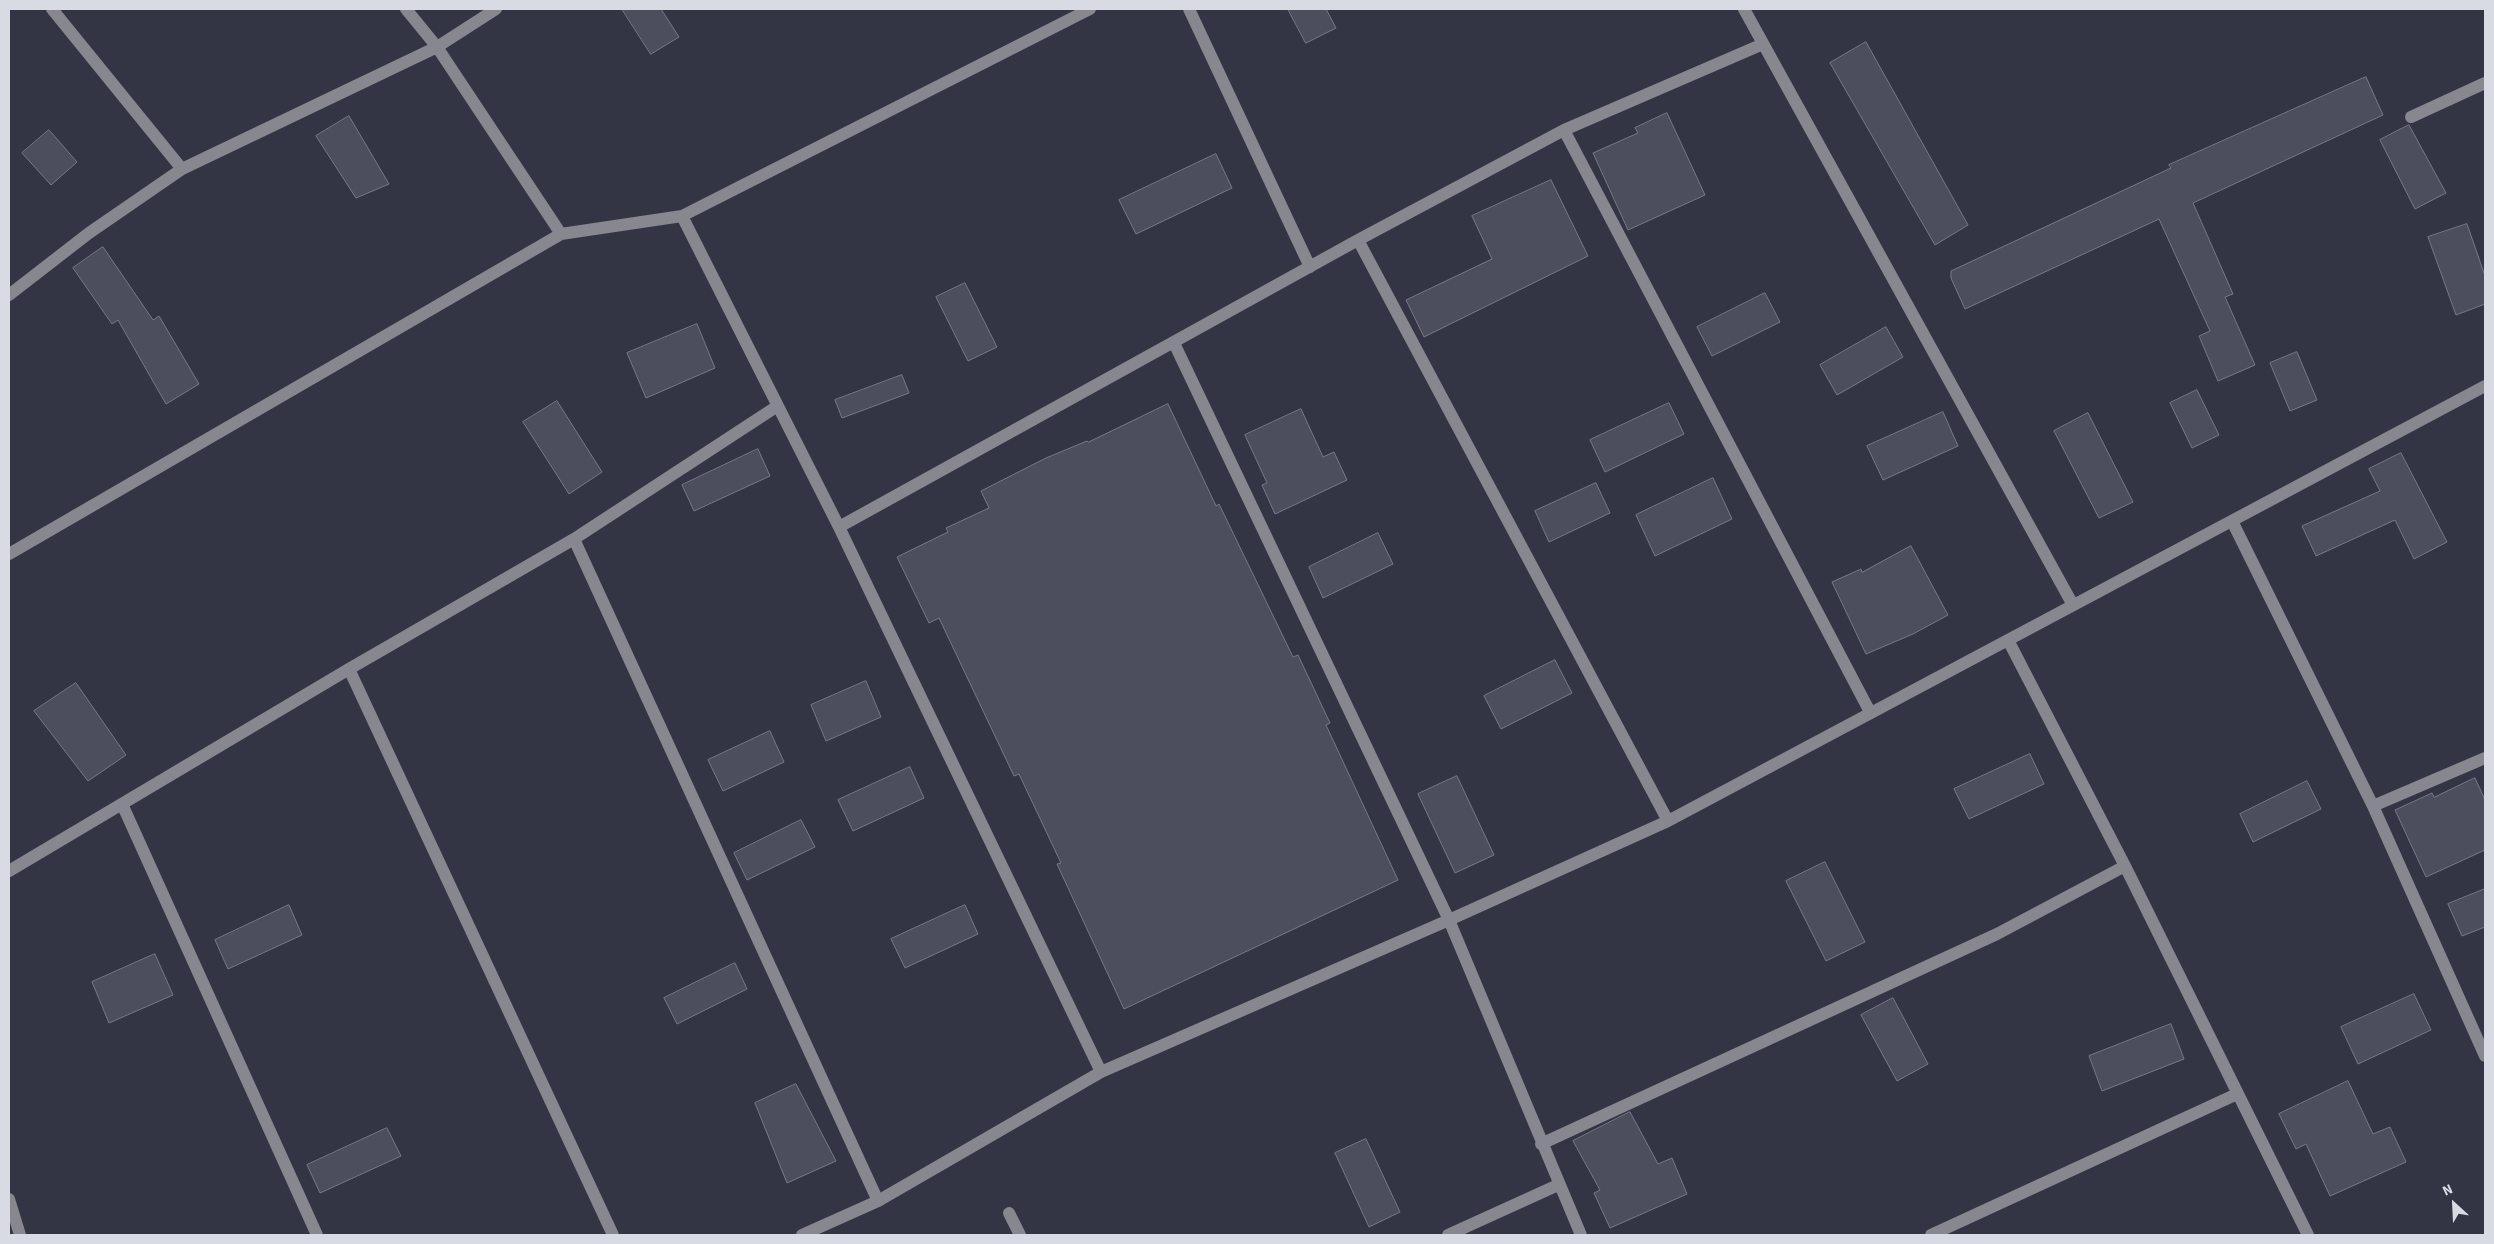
<!DOCTYPE html>
<style>
body{margin:0}
#map{position:relative;width:2494px;height:1244px;overflow:hidden;background:#333544;font-family:"Source Sans 3",sans-serif}
canvas{display:block}
.frame{position:absolute;inset:0;border:10px solid #d9dbe4;pointer-events:none}
.north{position:absolute;left:2429px;top:1179px;width:50px;height:50px;-webkit-text-stroke:4px #333544;paint-order:stroke;rotate:335deg;font-size:14px;font-weight:700;line-height:20px;text-align:center;color:#d9dbe4}
.north::after{content:'';display:block;margin:auto;width:18px;height:22px;background:#d9dbe4;clip-path:polygon(50% 0,100% 100%,50% 72%,0 100%)}
</style>
<div id="map">
<canvas width="2494" height="1244"></canvas>
<div class="frame"></div>
<div class="north">N</div>
</div>
<script>
const c = document.querySelector('canvas').getContext('2d');
c.lineJoin = 'round';
function fill(path, color) { c.fillStyle = color; c.fill(path, 'evenodd'); }
function strokePath(path, color, width, dash) { c.strokeStyle = color; c.lineWidth = width; c.lineCap = dash ? 'butt' : 'round'; c.setLineDash(dash || []); c.stroke(path); }
const building = new Path2D(`
 M622,9H661L679,37L651,54Z
 M1288,9H1326L1336,28L1306,43Z
 M1866,42L1968,225L1935,245L1830,63Z
 M2366,77L2383,115L2193,203L2233,294L2225,297L2255,365L2218,381L2199,336L2210,331L2159,219L1965,309L1951,278V271L2171,168L2169,165Z
 M1667,113L1705,195L1628,230L1593,153L1638,133L1635,128Z
 M349,116L389,184L356,198L316,136Z
 M2409,125L2446,193L2415,209L2380,140Z
 M49,130L77,162L51,185L22,153Z
 M1216,154L1232,188L1136,234L1119,200Z
 M1551,180L1588,256L1424,337L1406,300L1492,259L1472,216Z
 M2467,224L2485,276V304L2456,315L2428,237Z
 M103,247L153,320L159,316L199,384L166,404L118,320L112,324L73,268Z
 M965,283L997,347L968,361L936,297Z
 M1765,293L1780,322L1712,356L1697,327Z
 M697,324L715,368L646,398L627,353Z
 M1886,327L1903,357L1837,395L1820,365Z
 M2297,352L2317,400L2290,411L2270,363Z
 M902,375L909,393L842,418L835,400Z
 M2197,390L2219,435L2192,448L2170,403Z
 M557,401L602,472L569,494L523,422Z
 M1669,403L1684,434L1605,472L1590,440Z
 M1168,404L1216,506L1219,504L1293,657L1298,655L1330,723L1326,725L1398,880L1124,1009L1057,864L1061,863L1019,774L1014,776L939,618L929,623L897,557L948,532L946,528L989,508L981,491L1046,458L1087,441L1088,442Z
 M1301,409L1323,457L1334,452L1347,480L1275,514L1262,485L1267,483L1245,435Z
 M1943,412L1958,446L1883,480L1867,446Z
 M2088,413L2133,502L2099,518L2054,431Z
 M758,449L770,476L694,511L682,485Z
 M2401,453L2447,542L2414,559L2395,520L2316,556L2302,526L2380,491L2369,469Z
 M1713,478L1732,519L1655,556L1636,515Z
 M1596,483L1610,513L1549,542L1535,511Z
 M1378,533L1393,564L1323,598L1309,567Z
 M1911,546L1948,615L1913,634L1866,654L1832,582L1861,569L1862,572Z
 M1555,660L1572,693L1501,729L1484,696Z
 M866,681L881,717L826,741L811,705Z
 M76,683L126,755L88,781L34,711Z
 M770,731L784,762L723,791L708,760Z
 M2030,754L2044,784L1969,819L1954,789Z
 M910,767L924,798L853,831L838,800Z
 M1457,776L1494,855L1455,873L1418,794Z
 M2475,778L2485,800V850L2426,877L2395,810L2432,793L2434,797Z
 M2307,781L2321,809L2253,842L2240,814Z
 M801,820L815,847L747,880L734,853Z
 M1825,862L1865,942L1826,961L1786,881Z
 M2485,889V927L2462,936L2448,904Z
 M289,905L302,935L228,969L215,940Z
 M965,905L978,934L905,968L891,939Z
 M155,954L173,995L109,1023L92,982Z
 M735,963L747,989L677,1024L664,998Z
 M2414,994L2431,1030L2358,1064L2341,1027Z
 M1893,998L1928,1064L1897,1081L1861,1015Z
 M2171,1024L2184,1059L2102,1091L2089,1056Z
 M2348,1081L2373,1134L2390,1127L2406,1162L2330,1196L2306,1144L2296,1149L2279,1114Z
 M796,1084L836,1161L787,1183L755,1103Z
 M1630,1112L1658,1164L1672,1158L1687,1194L1610,1228L1594,1193L1600,1190L1573,1141Z
 M387,1128L401,1156L320,1193L307,1165Z
 M1366,1139L1400,1212L1369,1227L1335,1153Z`);
fill(building, '#4c4e5e');
strokePath(building, '#77798a', 1);
strokePath(new Path2D(`
 M52,9L182,169
 M406,9L437,47L561,234
 M1189,9L1310,267
 M1744,9L2073,605
 M2411,117L2485,83
 M1564,130L1870,712
 M682,216L839,527L1101,1072
 M1358,240L1668,821
 M9,295L89,233L182,169L437,47L496,9
 M1174,343L1449,920L1581,1235
 M2232,521L2373,806L2485,1056
 M839,527L1358,240L1564,130L1763,44
 M574,539L878,1201
 M9,554L561,234L682,216L1090,9
 M2008,640L2125,866
 M349,669L613,1235
 M122,804L317,1235
 M2373,806L2485,758
 M9,871L349,669L574,539L776,407
 M1541,1144L1997,934L2125,866L2308,1235
 M9,1199L20,1235
 M1009,1213L1020,1235
 M802,1235L878,1201L1101,1072L1449,920L1668,821L2485,386
 M1448,1235L1558,1185
 M1931,1235L2237,1094`), '#86878f', 12);
</script>
